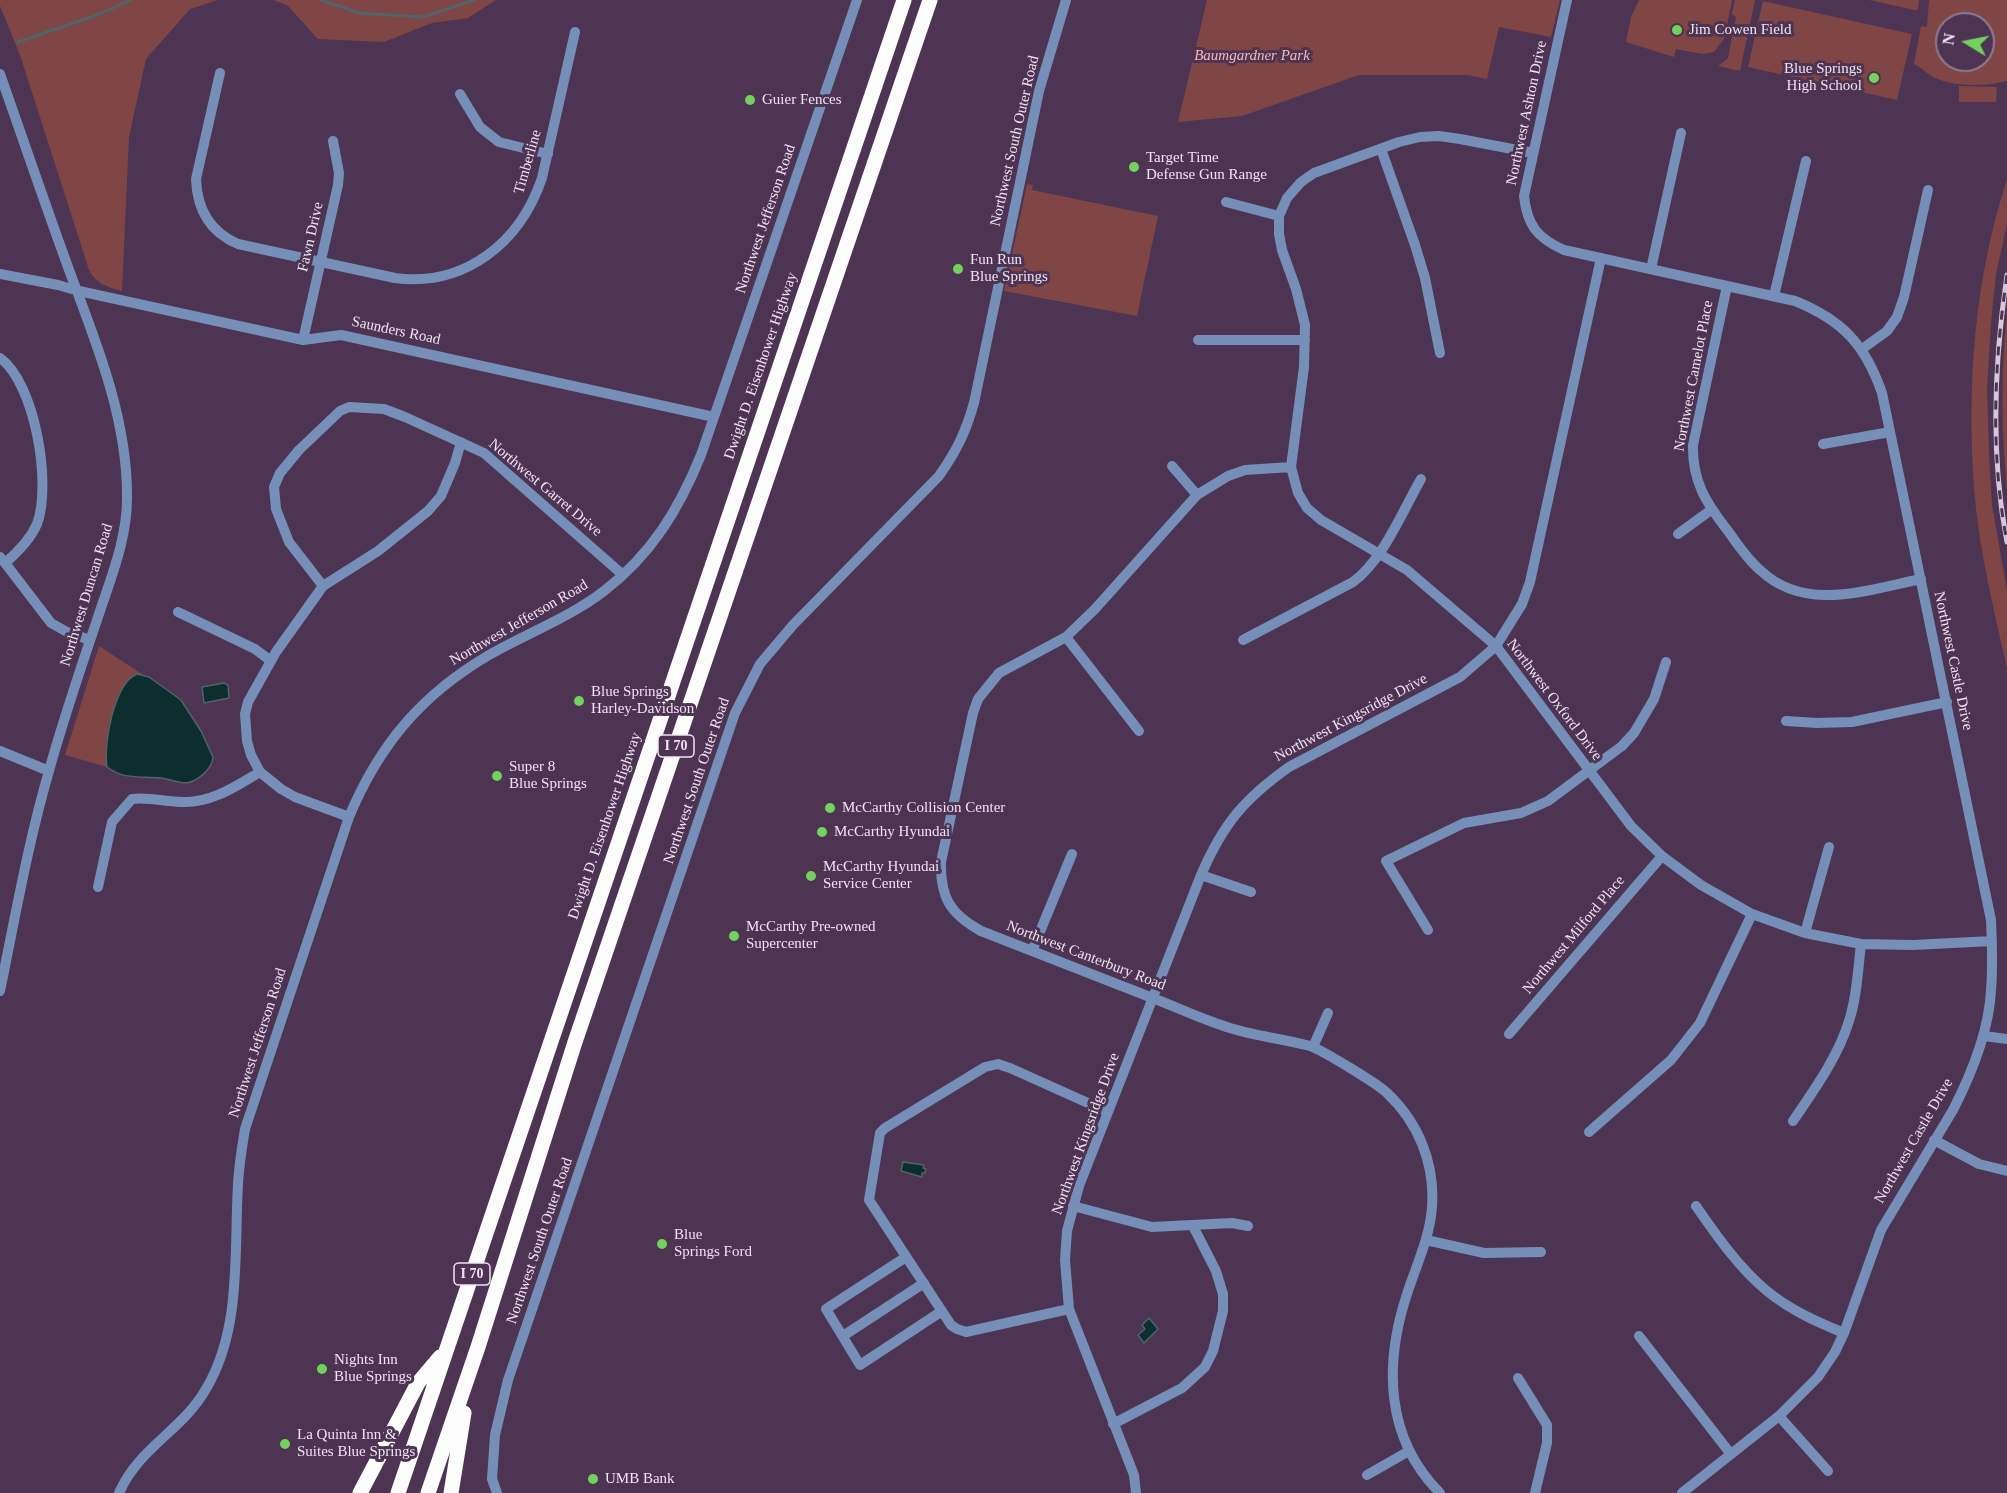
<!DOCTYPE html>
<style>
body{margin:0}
#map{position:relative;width:2007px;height:1493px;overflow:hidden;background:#4d3452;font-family:"Times New Roman",serif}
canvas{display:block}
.north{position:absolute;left:1935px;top:12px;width:60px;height:60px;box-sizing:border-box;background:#4d3452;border:2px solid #8f7a93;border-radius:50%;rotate:280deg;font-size:16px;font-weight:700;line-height:24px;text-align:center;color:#f1e2f4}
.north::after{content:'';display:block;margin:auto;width:21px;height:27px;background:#72d25d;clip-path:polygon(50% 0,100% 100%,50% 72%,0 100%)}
</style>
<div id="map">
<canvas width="2007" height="1493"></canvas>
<div class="north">N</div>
</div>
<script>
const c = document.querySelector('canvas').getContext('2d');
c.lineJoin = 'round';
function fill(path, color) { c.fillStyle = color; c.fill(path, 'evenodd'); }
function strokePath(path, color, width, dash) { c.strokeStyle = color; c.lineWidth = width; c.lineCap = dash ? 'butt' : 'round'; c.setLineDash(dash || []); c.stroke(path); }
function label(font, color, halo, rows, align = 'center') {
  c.font = font + ' "Times New Roman",serif'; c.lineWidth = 6; c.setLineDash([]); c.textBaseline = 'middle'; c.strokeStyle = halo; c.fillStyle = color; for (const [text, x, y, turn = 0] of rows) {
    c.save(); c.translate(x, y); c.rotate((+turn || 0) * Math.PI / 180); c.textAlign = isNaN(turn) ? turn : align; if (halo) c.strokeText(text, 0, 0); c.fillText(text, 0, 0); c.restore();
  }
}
fill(new Path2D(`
 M0,0H218L190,9L146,59L129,137L122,291C107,287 96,284 89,270L20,55L0,6Z
 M273,0H496L468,18L432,23L384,42L318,39L287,5Z
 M1207,0H1560L1551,37L1499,27L1487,79L1468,75H1359L1242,116L1178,122Z
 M1639,0H1732L1724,39L1714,52L1702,54L1676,49L1674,57L1626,42L1631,17Z
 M1735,0H1755L1740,71L1718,66L1728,58L1736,17L1732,14Z
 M1869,0H1919L1918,10H1914Z
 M1929,0H2007V81C1985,87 1954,87 1933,77C1926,73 1921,67 1914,64L1921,26L1927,27ZM1947,24H1983V60H1947Z
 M1763,1L1912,34L1897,100L1748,67Z
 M1959,86L1997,87L1996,102H1959Z
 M2007,179V224L1996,274L1991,323L1987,388L1989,454L1992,505L2007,591V668C1994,610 1979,550 1974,489C1967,382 1974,282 2007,179Z
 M1027,184L1033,185L1032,190L1158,216L1137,316L1004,291Z
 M2007,312V490C2001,430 2001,372 2007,312Z
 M99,646L142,674L132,677C114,692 103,744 107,767L65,755Z`), '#804545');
const water = new Path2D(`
 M137,674L149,677L181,700L201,731L213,757C212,770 196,783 184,783C176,782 168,779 161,778C141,776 124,780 107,767C103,745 114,683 137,674Z
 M224,683L228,685L229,698L204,703L202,687Z
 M903,1162L924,1165L923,1168L926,1169L925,1173H922V1177L901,1171Z
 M1149,1318L1158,1329L1144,1343L1138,1335L1145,1329L1142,1325Z`);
fill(water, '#0d2e2f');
strokePath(water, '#51646a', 1.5);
strokePath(new Path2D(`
 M321,0L360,13L423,17L474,0
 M18,42L97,15L131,0`), '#51646a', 3);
strokePath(new Path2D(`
 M1567,0L1524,196C1527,225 1537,238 1564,250L1795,301C1842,320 1865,344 1882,393L1991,920C1992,943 1993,967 1991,990C1989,1032 1972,1073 1953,1110L1881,1230L1844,1333L1835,1352L1818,1377L1779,1416L1682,1493
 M220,73L196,179C197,209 210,232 238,244L395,278C465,287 520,243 542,178L575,32
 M0,74C24,142 47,210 72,278C98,347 127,420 127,495C128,538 110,580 97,620C80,670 63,720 49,771C28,843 15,918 0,991
 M460,94L480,127L499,142L548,154
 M1381,149L1415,245L1425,278L1440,353
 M1533,153L1460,139L1439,136L1420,137L1399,142L1314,173L1301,182L1287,198L1279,216V234L1282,250L1296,289L1305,325L1304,367L1291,467L1298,493L1307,508L1321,520L1407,570L1496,646L1631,826L1662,856L1701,885L1752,914L1805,933L1861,944L1913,945L1992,941
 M1226,202L1279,216
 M1651,269L1681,133
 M0,274L58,285L79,291L303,340L341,335L714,417
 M1727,286L1693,445C1692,481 1706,503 1728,531C1738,545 1747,559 1760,570C1805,613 1867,590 1921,579
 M1774,296L1806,161
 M303,340L338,185L339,173L333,141
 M1198,340H1305
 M1862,349L1887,331L1897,317L1904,297L1928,190
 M0,358C35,383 52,484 37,524C30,540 18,552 5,563L0,557
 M1823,444L1890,432
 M1172,466L1197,495
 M1291,467L1245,470L1228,476L1197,495L1095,609L1066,637L999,673L978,699L973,713L941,862C940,897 950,914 981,931C1037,953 1094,975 1150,997C1174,1006 1197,1017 1221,1025C1250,1036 1281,1038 1310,1046C1322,1050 1378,1084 1387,1093C1419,1123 1435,1164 1432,1207C1430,1237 1416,1266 1407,1294C1384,1364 1385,1438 1440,1493
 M1678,534L1711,510
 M5,563L51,623L67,632L90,640
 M323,586L289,542L276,509L274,487L280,473L299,450L340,411L349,407L384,409L405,417L484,453L623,575
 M178,612L255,649L271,661
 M1066,637L1139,731
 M1243,640L1353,582C1383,560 1402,512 1421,479
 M1786,721L1817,723L1852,722L1947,702
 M0,751L49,771
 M349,817L295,797L281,789L260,772L251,755L247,741L245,714L248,702L276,652L323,586L378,551L428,511L441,496L455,463L461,442
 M1201,875L1251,892
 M98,887L112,822L132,799C150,797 166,802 183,802C212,803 236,786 260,772
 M1428,930L1386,861L1464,823L1521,813L1548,801L1622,746L1634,733L1654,699L1666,662
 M1805,933L1829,847
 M1032,951L1072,854
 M1509,1034L1662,856
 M1984,1036L2007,1039
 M1313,1047L1328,1013
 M1793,1121C1814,1090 1838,1057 1849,1021C1857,997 1858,969 1861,944
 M1589,1132L1671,1060L1700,1023L1752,914
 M1934,1140L1979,1164L2007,1171
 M1073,1206L1152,1227L1232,1223L1248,1226
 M1696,1206C1716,1235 1739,1268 1767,1291C1790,1310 1817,1322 1844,1333
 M1426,1240L1484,1253L1541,1252
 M906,1257L826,1309L860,1365L942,1311
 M1069,1309L966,1332L957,1329L951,1325L869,1200L880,1133L885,1128L985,1067L998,1064L1010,1068L1108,1112
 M843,1336L924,1283
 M1639,1336L1730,1453
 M1518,1378L1547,1425V1443L1535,1493
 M1779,1416L1828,1471
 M1113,1424L1182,1388L1205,1367L1213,1351L1223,1311V1294L1216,1271L1193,1226
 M1367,1475L1409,1451
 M119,1493C139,1447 182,1431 206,1389C242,1329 234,1251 238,1184C239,1165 242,1147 245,1129L349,817C379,745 421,695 489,655C527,633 569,618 604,591C652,554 679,509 701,455L857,0
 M497,1493L492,1479L495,1435L508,1380L735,713L760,664L793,625L939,476C957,450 965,434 974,403L1039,91L1066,0
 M1136,1493L1134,1475L1069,1309L1065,1260L1067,1231L1079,1186L1201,875C1223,824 1244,799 1289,767L1460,677L1496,646L1522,604L1530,582L1601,258`), '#768fb9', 10);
strokePath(new Path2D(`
 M360,1493L418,1383L440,1357
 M398,1493L904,0
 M428,1493L478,1347L575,1042L930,0
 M451,1493L464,1413`), '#fcfcfc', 15);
const rail = new Path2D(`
 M2007,275C1994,363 1990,454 2007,542`);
strokePath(rail, '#d7c7db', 5);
strokePath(rail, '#4d3452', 3, [9]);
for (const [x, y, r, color] of [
 [1677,30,6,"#72d25d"],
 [1874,78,6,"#72d25d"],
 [750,100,6,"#72d25d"],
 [1134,167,6,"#72d25d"],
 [958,269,6,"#72d25d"],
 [579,701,6,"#72d25d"],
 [497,776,6,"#72d25d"],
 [830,808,6,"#72d25d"],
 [822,832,6,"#72d25d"],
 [811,876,6,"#72d25d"],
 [734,936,6,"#72d25d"],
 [662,1244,6,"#72d25d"],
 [322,1369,6,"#72d25d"],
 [285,1444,6,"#72d25d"],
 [593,1479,6,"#72d25d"]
]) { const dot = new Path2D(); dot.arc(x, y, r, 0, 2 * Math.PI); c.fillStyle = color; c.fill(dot); strokePath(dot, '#4d3452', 2); }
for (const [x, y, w] of [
 [676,746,36],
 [472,1274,36]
]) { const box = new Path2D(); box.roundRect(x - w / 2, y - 11, w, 22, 4.5); c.fillStyle = '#4d3452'; c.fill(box); strokePath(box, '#f1e2f4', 1.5); }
label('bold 14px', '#f1e2f4', null, [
 ["I 70",676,746],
 ["I 70",472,1274]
]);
label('15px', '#f1e2f4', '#4d3452', [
 ["Jim Cowen Field",1689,30],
 ["Blue Springs",1862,69,"right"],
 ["High School",1862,86,"right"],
 ["Guier Fences",762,100],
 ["Target Time",1146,158],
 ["Defense Gun Range",1146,175],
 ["Fun Run",970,260],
 ["Blue Springs",970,277],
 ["Blue Springs",591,692],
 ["Harley-Davidson",591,709],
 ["Super 8",509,767],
 ["Blue Springs",509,784],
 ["McCarthy Collision Center",842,808],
 ["McCarthy Hyundai",834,832],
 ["McCarthy Hyundai",823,867],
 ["Service Center",823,884],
 ["McCarthy Pre-owned",746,927],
 ["Supercenter",746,944],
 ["Blue",674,1235],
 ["Springs Ford",674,1252],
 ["Nights Inn",334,1360],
 ["Blue Springs",334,1377],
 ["La Quinta Inn &",297,1435],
 ["Suites Blue Springs",297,1452],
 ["UMB Bank",605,1479]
], 'left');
label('italic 15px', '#f8b8b6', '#4d3452', [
 ["Baumgardner Park",1252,56]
]);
label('15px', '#f1e2f4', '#4d3452', [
 ["Northwest Ashton Drive",1527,113,-78],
 ["Northwest South Outer Road",1015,141,-77],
 ["Timberline",528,162,-74],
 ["Northwest Jefferson Road",766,219,-71],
 ["Fawn Drive",311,237,-77],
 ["Saunders Road",396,331,12],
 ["Dwight D. Eisenhower Highway",761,366,-71],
 ["Northwest Camelot Place",1694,376,-79],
 ["Northwest Garret Drive",545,488,40],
 ["Northwest Duncan Road",87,595,-73],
 ["Northwest Jefferson Road",519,623,-30],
 ["Northwest Castle Drive",1953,661,78],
 ["Northwest Oxford Drive",1554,700,53],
 ["Northwest Kingsridge Drive",1351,718,-28],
 ["Northwest South Outer Road",697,781,-71],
 ["Dwight D. Eisenhower Highway",605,826,-71],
 ["Northwest Milford Place",1574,935,-50],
 ["Northwest Canterbury Road",1086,956,21],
 ["Northwest Jefferson Road",258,1043,-72],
 ["Northwest Kingsridge Drive",1086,1134,-70],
 ["Northwest Castle Drive",1914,1141,-60],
 ["Northwest South Outer Road",540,1241,-71]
]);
</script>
